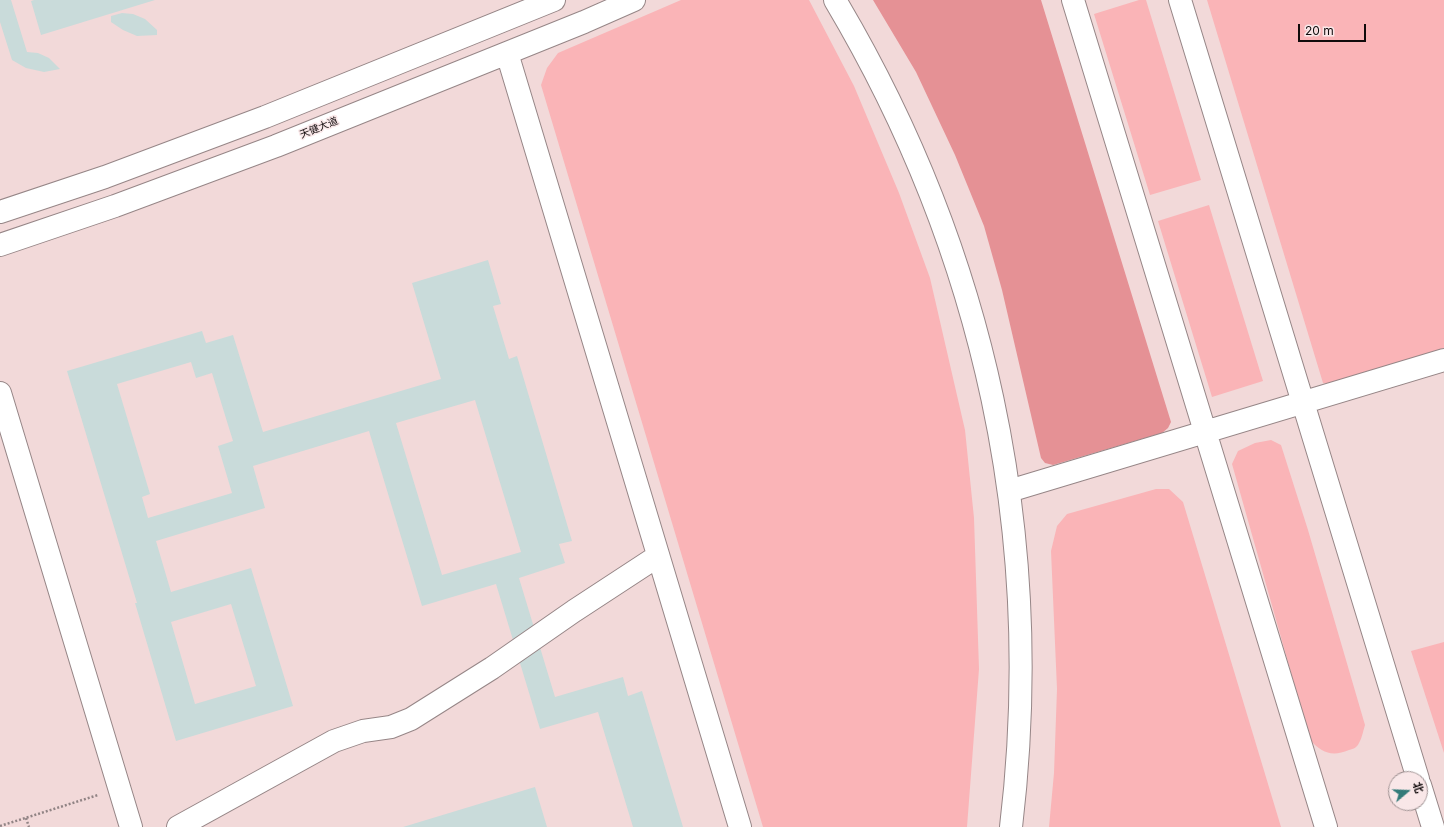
<!DOCTYPE html>
<meta charset="utf-8">
<style>
body{margin:0}
#map{position:relative;width:1444px;height:827px;overflow:hidden;background:#f9e7e8;font-family:Inter,"Noto Sans SC",sans-serif}
canvas{display:block}
.north{position:absolute;left:1388px;top:771px;width:40px;height:40px;box-sizing:border-box;background:#f9e7e8;border:1px solid #9c8f90;border-radius:50%;rotate:71deg;font-size:11px;font-weight:700;line-height:16px;text-align:center;color:#110b0c}
.north::after{content:'';display:block;margin:auto;width:14px;height:18px;background:#337b79;clip-path:polygon(50% 0,100% 100%,50% 72%,0 100%)}
.scale{position:absolute;left:1298px;top:24px;width:68px;height:18px;box-sizing:border-box;border:2px solid #110b0c;border-top:0;padding-left:5px;font-size:12px;line-height:14px;white-space:nowrap;color:#110b0c;-webkit-text-stroke:3px #f9e7e8;paint-order:stroke}
</style>
<div id="map">
<canvas width="1444" height="827"></canvas>
<div class="north">北</div>
<div class="scale">20 m</div>
</div>
<script>
const c = document.querySelector('canvas').getContext('2d');
c.lineJoin = 'round';
function fill(path, color) { c.fillStyle = color; c.fill(path, 'evenodd'); }
function strokePath(path, color, width, dash) { c.strokeStyle = color; c.lineWidth = width; c.lineCap = dash ? 'butt' : 'round'; c.setLineDash(dash || []); c.stroke(path); }
function label(font, color, halo, rows, align = 'center') {
  c.font = font + ' Inter,"Noto Sans SC",sans-serif'; c.lineWidth = 3; c.setLineDash([]); c.textBaseline = 'middle'; c.strokeStyle = halo; c.fillStyle = color; for (const [text, x, y, turn = 0] of rows) {
    c.save(); c.translate(x, y); c.rotate((+turn || 0) * Math.PI / 180); c.textAlign = isNaN(turn) ? turn : align; if (halo) c.strokeText(text, 0, 0); c.fillText(text, 0, 0); c.restore();
  }
}
fill(new Path2D(`
 M0,0H1444V827H0ZM1396,779H1420V803H1396Z`), '#f2d9d9');
fill(new Path2D(`
 M681,0H809L854,86L899,193L930,278L965,430L974,518L979,669L967,827H763L541,85L547,68L558,53Z
 M1139,0H1146L1201,180L1150,195L1094,14Z
 M1207,0H1444V348L1330,384L1323,383Z
 M1209,205L1263,381L1212,397L1158,221Z
 M1271,440L1281,445L1308,530L1365,725C1363,731 1362,738 1359,743C1357,747 1354,749 1349,750C1332,757 1322,753 1310,740L1232,464L1238,451L1255,443Z
 M1156,489H1169L1183,502L1281,827H1049L1054,773L1057,689L1051,551L1057,526L1067,514Z
 M1444,642V753L1411,651Z`), '#fab4b7');
fill(new Path2D(`
 M873,0H1041L1171,422L1168,428L1162,433L1053,465L1045,463L1041,458L1002,290L984,226L955,155L916,72Z`), '#e59195');
fill(new Path2D(`
 M0,0H11L27,52L38,53L49,58L60,69L44,72L26,68L12,60L0,22Z
 M34,0H155L41,35L31,1Z
 M122,13L133,14L145,19L157,30V35L137,36L123,30L111,22V16Z
 M488,260L501,304L493,306L509,359L517,356L572,541L559,544L565,563L519,578L555,697L623,677L628,696L642,691L683,827H633L598,712L540,729L496,584L422,606L369,431L253,466L265,508L156,541L171,592L251,568L293,706L176,741L135,603H137L67,371L202,331L206,343L233,335L263,432L441,379L412,283ZM191,362L196,378L212,373L233,441L218,446L232,493L148,518L142,497L150,494L117,384ZM475,400L521,552L442,575L396,423ZM231,604L256,686L195,704L171,622Z
 M535,787L547,827H403Z`), '#c9dbda');
const minor = new Path2D(`
 M835,0C985,252 1046,535 1011,827
 M1073,0L1326,827
 M1180,0L1418,779
 M507,53L740,827
 M0,212L105,177L265,117L554,0
 M0,245L115,206L276,146L584,22L634,0
 M0,393L131,827
 M1009,491L1444,360
 M1420,785L1433,827
 M178,827L334,741L363,731L391,727L411,719L492,668L574,611L658,556`);
strokePath(minor, '#968687', 24);
strokePath(new Path2D(`
 M26,818L29,827
 M0,826L98,795`), '#918485', 2.5, [2, 2]);
strokePath(minor, '#fff', 22);
label('10px', '#110b0c', '#f9e7e8', [
 ["天健大道",319,128,-22]
]);
</script>
